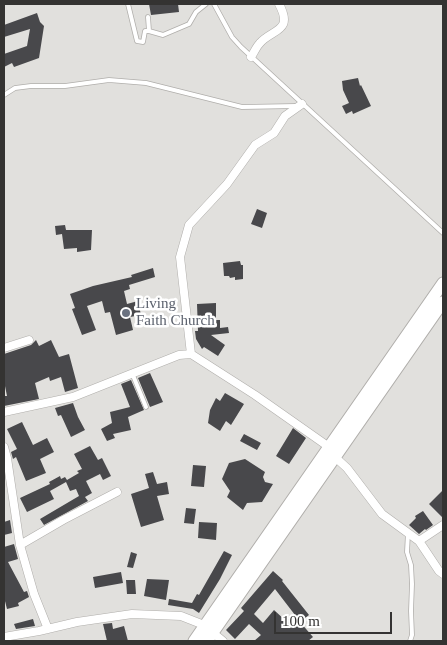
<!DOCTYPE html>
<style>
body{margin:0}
#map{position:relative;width:447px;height:645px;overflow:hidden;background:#e1e0dd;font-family:"Times New Roman",serif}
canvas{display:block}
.frame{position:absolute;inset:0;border:5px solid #343332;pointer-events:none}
.scale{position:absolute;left:274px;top:612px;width:118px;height:22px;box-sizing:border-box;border:2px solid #343332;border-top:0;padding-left:6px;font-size:15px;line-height:18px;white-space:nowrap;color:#343332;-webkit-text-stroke:4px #fff;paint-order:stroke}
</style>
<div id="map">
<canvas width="447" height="645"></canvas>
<div class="frame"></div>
<div class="scale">100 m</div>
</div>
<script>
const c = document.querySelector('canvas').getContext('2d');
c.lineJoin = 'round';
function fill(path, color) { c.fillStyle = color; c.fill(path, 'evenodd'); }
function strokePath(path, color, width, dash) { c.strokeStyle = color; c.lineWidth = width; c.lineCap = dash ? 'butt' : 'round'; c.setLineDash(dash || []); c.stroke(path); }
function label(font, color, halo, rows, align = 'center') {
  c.font = font + ' "Times New Roman",serif'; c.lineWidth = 5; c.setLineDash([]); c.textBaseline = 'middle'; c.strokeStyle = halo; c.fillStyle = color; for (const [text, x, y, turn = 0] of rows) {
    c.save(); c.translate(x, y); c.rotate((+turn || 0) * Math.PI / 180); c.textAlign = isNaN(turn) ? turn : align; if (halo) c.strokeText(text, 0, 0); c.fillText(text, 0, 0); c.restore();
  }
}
fill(new Path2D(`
 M149,4H178L179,12L151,15Z
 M37,13L40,22L44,26L39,58L14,67L12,63L4,67V54L27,46L30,29L4,37V25Z
 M358,78L360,86L361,85L371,106L353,114L352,111L346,114L342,106L349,103L343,90L342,81Z
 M257,209L267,213L262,228L251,224Z
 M65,225L66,230H92L91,250L77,252V248L64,249L62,234L56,235L55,226Z
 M240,261L241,265H243V279L235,280V277L230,278L229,276H224L223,263Z
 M153,268L155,277L129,285L130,289L124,291L127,304L138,301L141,315L130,317L133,330L116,335L110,312L105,313L102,301L87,306L96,330L82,335L72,309L75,308L70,294L93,286L132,277L131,275Z
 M216,303V320H220V328L228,327L229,333L211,335L225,345L218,356L204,347L202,349L196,339L195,331H198L197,304Z
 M36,340L39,346L51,340L59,357L69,354L78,388L65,392L61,377L50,381L49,377L35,383L39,399L4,406V396H7L4,381V354L31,345Z
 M150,373L163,402L150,407L138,378Z
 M131,380L144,410L128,417L131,430L113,434L115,438L107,441L101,429L112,423L110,412L130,407L121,384Z
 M225,393L244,404L231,425L226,421L220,431L208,423L210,410L216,398L220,401Z
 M73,403L78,417L85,430L71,437L61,415L58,416L55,408Z
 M22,422L33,445L47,438L54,452L40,459L46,473L26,481L16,457L13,459L11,452L17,449L7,429Z
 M293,428L306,438L289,464L276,456Z
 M244,434L261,443L257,450L240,441Z
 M90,446L98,460L102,458L111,476L103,480L100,474L86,481L92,493L85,497L88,501L44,525L40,519L79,496L76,489L70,491L66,482L50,491L54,499L27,512L20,498L50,484L49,482L60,476L61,479L65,477L67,480L79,473L77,471L82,469L74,454Z
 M245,459L265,472L263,477L265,482L273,484L262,502L247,503L243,510L227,497L230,491L222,479L229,463Z
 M193,465L206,466L204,487L191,486Z
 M153,472L157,484L167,482L169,494L157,496L164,520L141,527L131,494L149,488L145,474Z
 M443,490V518L429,504Z
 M186,508L196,509L194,524L184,523Z
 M423,511L433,525L426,530L425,529L419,534L409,525L416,518L415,516Z
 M10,520L12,533L4,535V522Z
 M199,522L217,523L216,540L198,538Z
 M14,544L18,559L8,562L24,592L27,591L29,597L18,603L19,606L7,609L4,597V547Z
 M224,551L232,555L220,579L199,613L193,609L168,605L169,599L192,603L197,594L199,595Z
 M131,552L137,554L133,568L127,567Z
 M273,571L283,580L282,581L309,615L300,622L313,637L308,641H254L261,635L249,624L235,639L226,630L244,611L241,608ZM275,589L295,615L286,621L274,610L263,623L254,614Z
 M121,572L123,583L95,588L93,577Z
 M147,579L169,580L166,600L144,596Z
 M126,580H135L136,594H127Z
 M33,619L35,626L16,629L14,624Z
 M112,623L113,629L124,626L128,641H107L103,624Z`), '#48484b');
const lane = new Path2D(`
 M128,4L137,41L143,42L145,31H149L163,35L189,24L196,12L206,4
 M214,4L232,37L241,47L443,233
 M148,17L149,31
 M4,95L15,88L31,86H65L109,80L146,83L242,107L296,106
 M132,373L146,407
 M408,533L407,552L411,565L412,584L411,611L412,635L410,641`);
const street = new Path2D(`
 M251,57C254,53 256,47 260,43C272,29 294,32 279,4
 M4,348L29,340
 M191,354L180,257L189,225L227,184L255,145L274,133L285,116L302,104
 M4,412L73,397L179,355L191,354L255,395L329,447L336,458L347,468L382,514L419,541L443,525
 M4,447L7,458L20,545L34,594L48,629
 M419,541L439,571L443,574
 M20,545L63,520L117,492
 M212,632L223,641
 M4,637L39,631L77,622L132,614L181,616L204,625`);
const secondary = new Path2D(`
 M194,641L443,283
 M207,641L443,302`);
strokePath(lane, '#b0aeab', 5.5);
strokePath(street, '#b0aeab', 9);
strokePath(secondary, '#b0aeab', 13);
strokePath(lane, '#fff', 4);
strokePath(street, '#fff', 8);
strokePath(secondary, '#fff', 11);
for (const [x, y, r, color] of [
 [126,313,5,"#6b7280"]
]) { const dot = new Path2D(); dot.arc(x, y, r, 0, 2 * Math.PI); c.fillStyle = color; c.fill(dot); strokePath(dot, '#fff', 2); }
label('15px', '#5b616d', '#fff', [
 ["Living",136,304],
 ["Faith Church",136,321]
], 'left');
</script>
